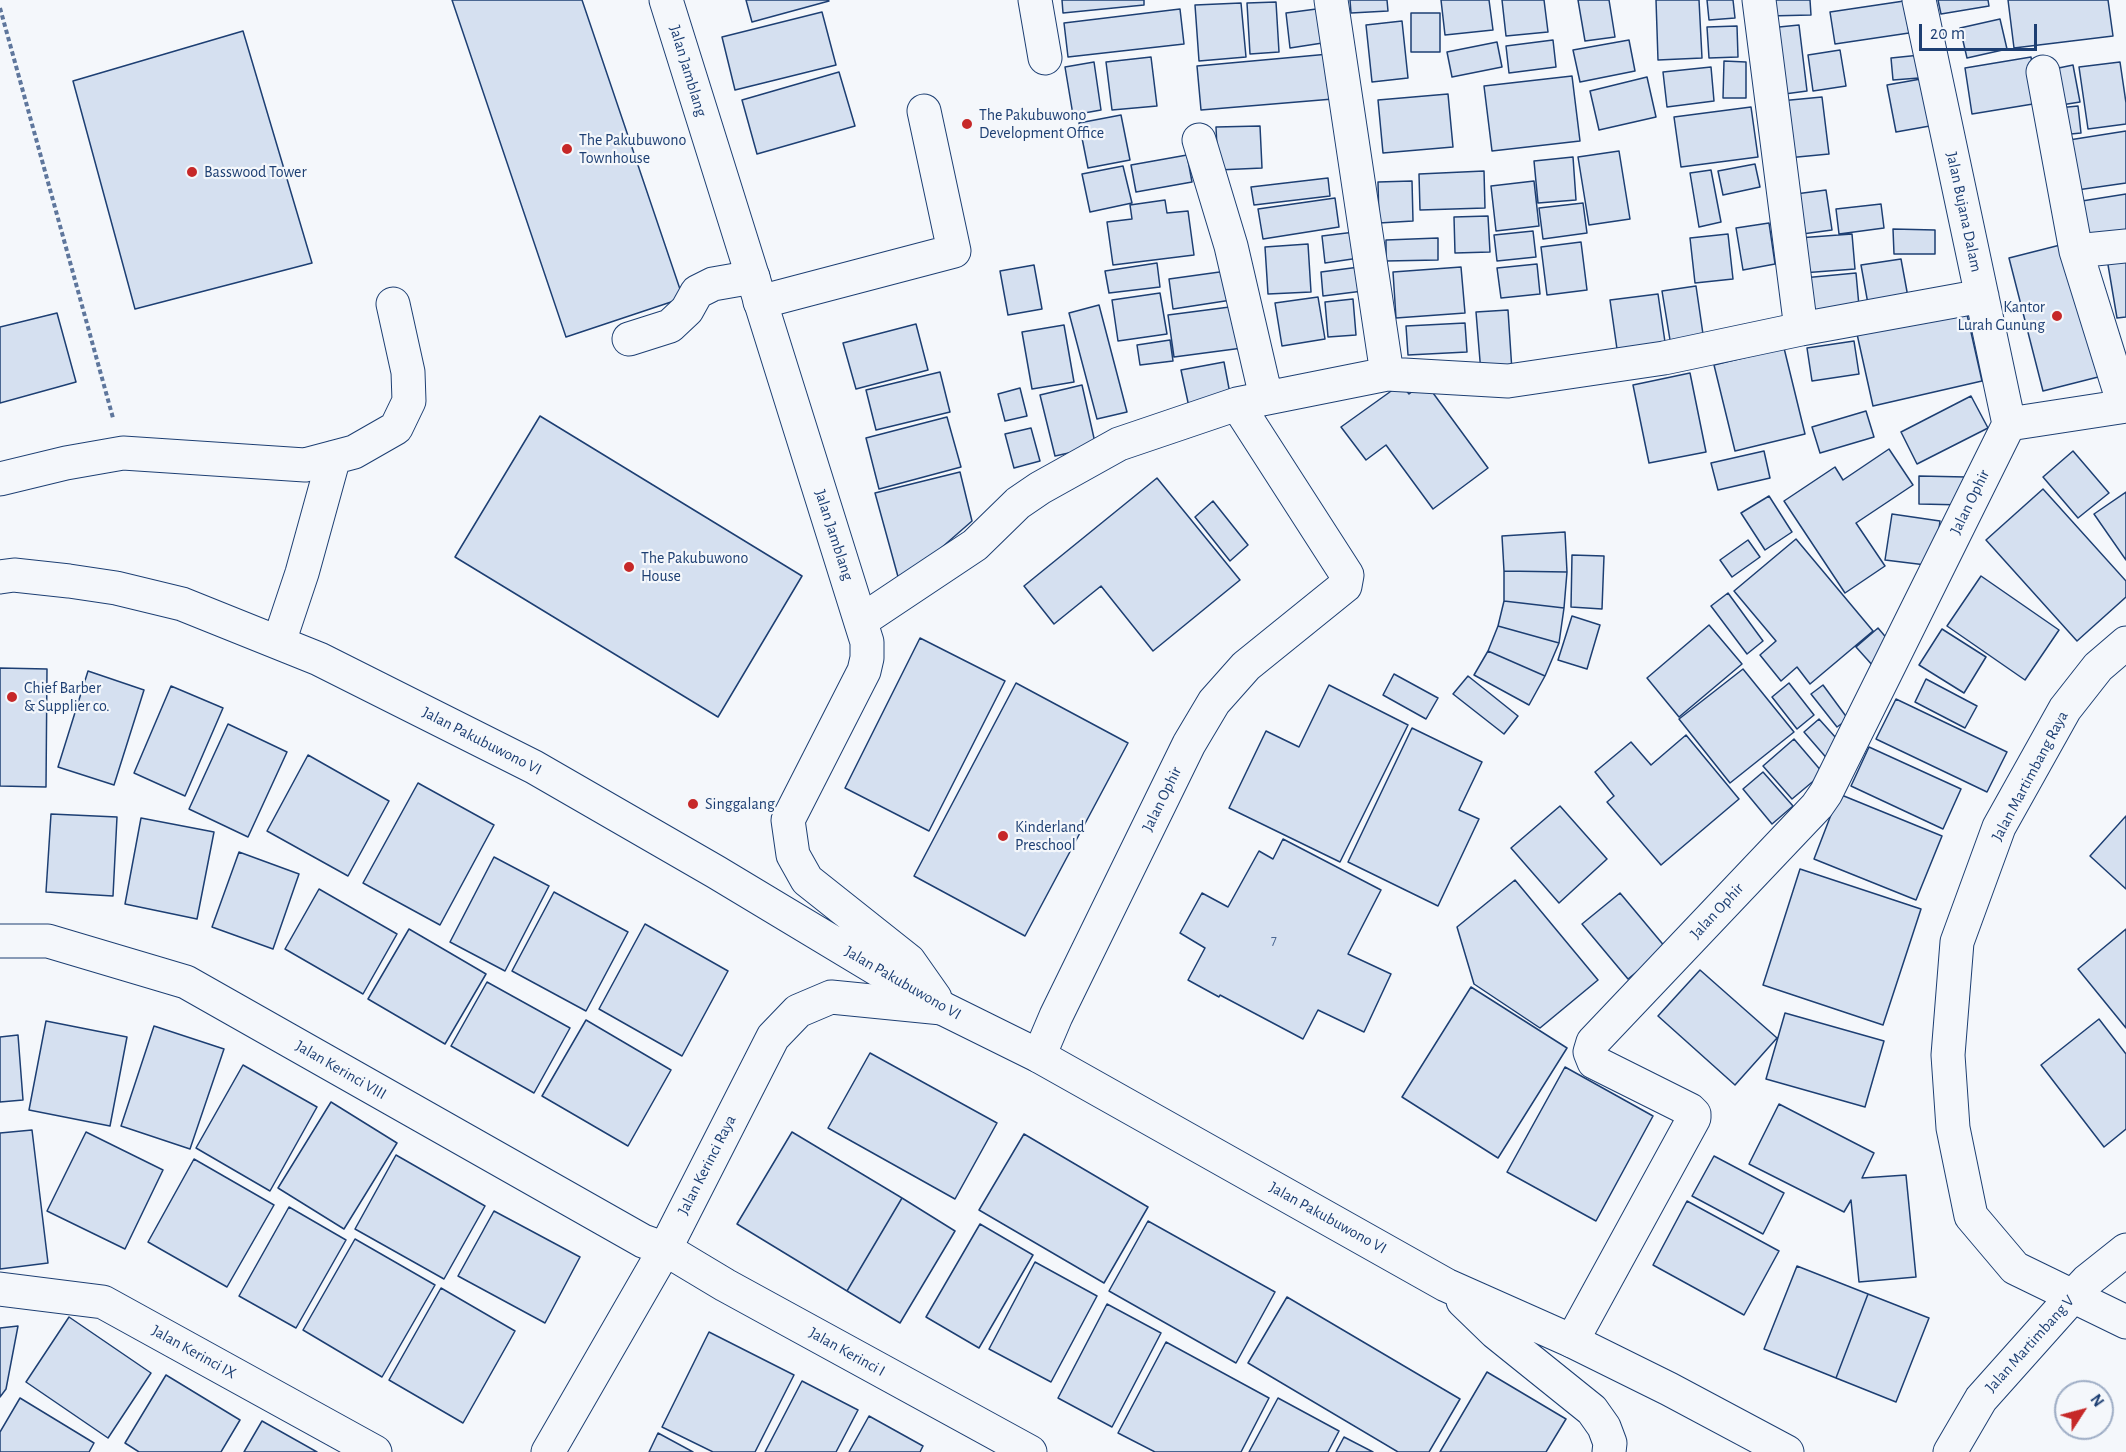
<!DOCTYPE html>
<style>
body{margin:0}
#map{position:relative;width:2126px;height:1452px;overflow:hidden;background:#f4f7fb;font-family:"Alegreya Sans",sans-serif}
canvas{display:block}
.north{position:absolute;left:2054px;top:1380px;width:60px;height:60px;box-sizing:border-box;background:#f4f7fb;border:2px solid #9eadc5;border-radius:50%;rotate:54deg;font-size:16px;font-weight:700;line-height:24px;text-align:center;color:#1d3f73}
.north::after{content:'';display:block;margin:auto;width:21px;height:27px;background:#c62828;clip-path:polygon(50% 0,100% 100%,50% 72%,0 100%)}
.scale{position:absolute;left:1919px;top:24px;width:118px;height:27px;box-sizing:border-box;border:3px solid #1d3f73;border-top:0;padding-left:8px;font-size:18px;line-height:21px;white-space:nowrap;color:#1d3f73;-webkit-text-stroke:4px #f4f7fb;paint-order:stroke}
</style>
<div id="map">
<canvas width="2126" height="1452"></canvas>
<div class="north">N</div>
<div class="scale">20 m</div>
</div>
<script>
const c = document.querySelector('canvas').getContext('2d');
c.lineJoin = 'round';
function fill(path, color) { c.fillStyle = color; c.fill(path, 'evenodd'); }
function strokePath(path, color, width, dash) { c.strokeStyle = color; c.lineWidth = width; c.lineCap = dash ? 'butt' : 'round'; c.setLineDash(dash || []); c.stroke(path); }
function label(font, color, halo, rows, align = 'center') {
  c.font = font + ' "Alegreya Sans",sans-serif'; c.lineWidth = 4.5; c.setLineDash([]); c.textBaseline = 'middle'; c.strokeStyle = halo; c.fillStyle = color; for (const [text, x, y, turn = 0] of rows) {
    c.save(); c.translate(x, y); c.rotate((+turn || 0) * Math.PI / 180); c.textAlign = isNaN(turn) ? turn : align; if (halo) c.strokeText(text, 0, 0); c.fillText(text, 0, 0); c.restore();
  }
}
const building = new Path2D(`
 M452,0H582L683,298L566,337Z
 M746,0H828L829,1L752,22Z
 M1062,0H1144V5L1063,13Z
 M1350,0H1387L1388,11L1351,13Z
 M1441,0H1489L1493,30L1445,35Z
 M1502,0H1544L1548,32L1506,36Z
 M1578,0H1609L1615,37L1585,41Z
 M1656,0H1699L1702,58L1658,60Z
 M1707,0H1733L1735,18L1709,20Z
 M1767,0H1810L1811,15L1768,16Z
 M1938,0H1988L1989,6L1941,14Z
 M2008,0H2108L2113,36L2014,48Z
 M1904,1L1909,33L1835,44L1830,12Z
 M1276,2L1279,52L1250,54L1247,3Z
 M1241,3L1246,57L1199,61L1195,5Z
 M1324,8L1329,42L1290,48L1286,13Z
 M1180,9L1184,44L1068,57L1064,23Z
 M822,12L836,65L735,90L722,37Z
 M1411,13H1440V52H1411Z
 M2000,19L2007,49L1967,58L1960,28Z
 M1402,21L1408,78L1372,82L1366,25Z
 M1799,25L1807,91L1777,95L1769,28Z
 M1737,26L1738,57L1709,58L1707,27Z
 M243,31L312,263L135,309L73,81Z
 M1553,40L1556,67L1509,73L1506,46Z
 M1629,40L1635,71L1580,82L1573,50Z
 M1497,42L1502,67L1452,77L1447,52Z
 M1840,50L1846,86L1813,91L1808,55Z
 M1329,54L1333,99L1201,110L1197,66Z
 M1930,54L1932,77L1893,80L1891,58Z
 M1151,57L1157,106L1112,110L1106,62Z
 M2031,57L2039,103L1972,114L1965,68Z
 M1724,61L1746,62V98H1723Z
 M1094,62L1101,110L1073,115L1065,67Z
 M2120,62L2126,103V124L2088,129L2079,67Z
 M2073,65L2080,102L2055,106L2049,70Z
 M1711,67L1714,101L1667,107L1663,72Z
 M839,72L855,126L757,154L742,100Z
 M1572,76L1580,141L1492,151L1484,86Z
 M1647,77L1656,117L1599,130L1590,91Z
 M1932,77L1941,124L1896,132L1887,85Z
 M1448,94L1453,147L1383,153L1378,100Z
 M1822,97L1829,154L1787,158L1780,101Z
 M2078,106L2081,133L2061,135L2058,108Z
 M1751,107L1758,157L1681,167L1674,117Z
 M1121,115L1130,160L1088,168L1079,123Z
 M1260,126L1262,168L1218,170L1216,127Z
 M2126,131V183L2077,190L2069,140Z
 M1619,151L1630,219L1589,225L1578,157Z
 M1187,155L1192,182L1136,192L1131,165Z
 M1573,157L1576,200L1538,203L1534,161Z
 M1755,164L1760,187L1723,195L1718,171Z
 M1123,166L1132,203L1090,212L1082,174Z
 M1711,170L1721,222L1699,227L1690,173Z
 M1484,171L1485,208L1420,210L1419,174Z
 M1328,178L1330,196L1254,205L1251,187Z
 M1412,181L1413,221L1379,223L1378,182Z
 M1534,181L1539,226L1496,231L1491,186Z
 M1826,190L1832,230L1795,235L1788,195Z
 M2126,194V240L2089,245L2082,201Z
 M1335,198L1339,227L1263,239L1258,209Z
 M1165,200L1167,213L1188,211L1194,255L1113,265L1107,222L1132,219L1130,205Z
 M1583,203L1587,233L1543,239L1539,208Z
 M1881,204L1884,228L1839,234L1836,209Z
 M1488,216L1490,252L1455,253L1454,217Z
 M1769,223L1775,264L1743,270L1736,228Z
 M1893,229L1935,230V254H1894Z
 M1363,231L1366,257L1325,263L1322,236Z
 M1533,231L1536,257L1497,261L1494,235Z
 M1728,234L1733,279L1695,283L1690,238Z
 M1852,234L1855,269L1802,273L1798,238Z
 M1438,238V260L1386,261V240Z
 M1581,242L1587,290L1547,295L1541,247Z
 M2072,242L2106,375L2043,391L2009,258Z
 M1308,244L1311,292L1268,294L1265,247Z
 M2126,250V317L2117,318L2106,253Z
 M1901,259L1910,308L1870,315L1861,265Z
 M1157,263L1160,287L1109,293L1105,271Z
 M1537,264L1540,294L1501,298L1497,268Z
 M1034,265L1042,309L1008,315L1000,271Z
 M1367,266L1371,290L1323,296L1321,272Z
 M1461,267L1465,313L1396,318L1393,272Z
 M1234,270L1238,299L1173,309L1169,279Z
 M1856,273L1860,317L1807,321L1803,278Z
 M1696,286L1704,341L1671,346L1662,291Z
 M1160,293L1167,334L1118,341L1112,300Z
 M1658,294L1665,342L1617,349L1610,300Z
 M1318,297L1325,339L1282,346L1275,303Z
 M1353,299L1356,335L1328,337L1325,302Z
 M1099,305L1127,412L1097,419L1069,313Z
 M1245,305L1250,347L1174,357L1168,315Z
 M1508,310L1512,371L1481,373L1476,312Z
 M1966,310L1982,381L1873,406L1857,334Z
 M57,313L76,382L0,403V327Z
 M1465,323L1467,352L1408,355L1406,326Z
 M916,324L928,370L856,389L843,343Z
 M1064,325L1074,382L1032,389L1022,332Z
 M1170,340L1173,361L1140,365L1137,345Z
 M1854,341L1859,374L1812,381L1807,348Z
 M1784,348L1805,434L1735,451L1714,365Z
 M1224,362L1231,399L1189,407L1181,370Z
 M940,372L950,412L876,430L866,390Z
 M1690,373L1706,452L1649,463L1633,385Z
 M1425,382L1488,468L1433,509L1386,445L1366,460L1341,427L1401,384L1409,394Z
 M1082,385L1096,447L1055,456L1040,395Z
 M1020,388L1027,416L1005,421L998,394Z
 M1971,396L1988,428L1917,464L1901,432Z
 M1866,411L1874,437L1820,453L1812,427Z
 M540,416L802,576L718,717L455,557Z
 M947,417L961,467L879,489L866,438Z
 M1031,428L1040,461L1014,468L1005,434Z
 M1889,449L1913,485L1856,523L1885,566L1845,593L1784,501L1835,467L1843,480Z
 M1764,451L1770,478L1718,490L1711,463Z
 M2073,451L2109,493L2078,518L2043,477Z
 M960,472L972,521L900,584L875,493Z
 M1919,476L1966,477L1965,505L1919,504Z
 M1157,478L1240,580L1153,651L1101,586L1054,624L1024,586Z
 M2043,489L2126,581V597L2077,641L1986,540Z
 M2126,492V560L2094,514Z
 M1769,496L1792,532L1765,550L1741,513Z
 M1213,501L1248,545L1230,561L1195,517Z
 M1892,514L1940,521L1934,566L1885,560Z
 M1565,532L1567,572L1504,571L1502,536Z
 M1796,539L1873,631L1810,684L1797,667L1781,681L1760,655L1776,641L1734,591Z
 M1748,540L1760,557L1732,577L1720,560Z
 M1572,555L1604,556L1602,609L1571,607Z
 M1504,571L1567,572L1564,608L1504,601Z
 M1981,576L2059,630L2025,680L1947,626Z
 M1728,593L1763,641L1747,654L1711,606Z
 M1504,601L1564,608L1559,643L1498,626Z
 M1572,616L1600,625L1587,669L1558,660Z
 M1709,625L1742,664L1679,717L1647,678Z
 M1498,626L1559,643L1545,676L1488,651Z
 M1878,628L1895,648L1874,667L1856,647Z
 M1942,629L1986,657L1964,693L1919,665Z
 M920,638L1005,681L929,831L845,788Z
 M1488,651L1545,676L1529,705L1474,675Z
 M0,668L47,669L46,787L0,786Z
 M1743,669L1794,732L1730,783L1679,719Z
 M88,671L144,690L114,785L58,767Z
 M1394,674L1438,698L1426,719L1383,695Z
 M1468,676L1518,716L1504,734L1453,694Z
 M1926,679L1977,706L1965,728L1915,702Z
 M1016,683L1128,743L1025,936L914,876Z
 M1789,683L1814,715L1797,729L1772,697Z
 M1329,685L1408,725L1340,862L1229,808L1266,731L1299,747Z
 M1823,685L1848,719L1837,727L1811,694Z
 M171,686L223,708L185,796L134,773Z
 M1896,699L2007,752L1987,792L1876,739Z
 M1819,719L1845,748L1830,762L1804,732Z
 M228,724L287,752L248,837L189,809Z
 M1412,728L1482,762L1459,810L1479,819L1438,906L1348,862Z
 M1686,735L1739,799L1661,865L1607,802L1614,796L1595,772L1631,742L1651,765Z
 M1794,739L1823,773L1792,799L1763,766Z
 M1869,747L1961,789L1943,829L1851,786Z
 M308,755L389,801L348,876L267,831Z
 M1763,772L1793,806L1772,824L1743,789Z
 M418,783L494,825L440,925L363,883Z
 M1839,794L1942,836L1916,900L1814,859Z
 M1560,806L1607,859L1559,903L1511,848Z
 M51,814L117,817L113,896L46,892Z
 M2126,816V889L2090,856Z
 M141,818L214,832L197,919L125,904Z
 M1283,839L1381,890L1348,954L1391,974L1364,1032L1318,1010L1303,1039L1220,995L1219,997L1188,980L1205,948L1180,933L1202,893L1228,907L1259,851L1273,859Z
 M239,852L299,874L273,949L212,927Z
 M494,857L549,886L505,971L450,942Z
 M1800,869L1921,909L1883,1025L1763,985Z
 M1515,880L1598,980L1540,1028L1474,984L1457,927Z
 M319,889L397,934L363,994L285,949Z
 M554,892L628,932L586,1011L512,971Z
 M1620,893L1666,948L1628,979L1582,924Z
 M645,924L728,971L682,1056L599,1009Z
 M409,929L486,974L445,1044L368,999Z
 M2126,929V1028L2078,969Z
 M1700,970L1777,1038L1735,1085L1658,1016Z
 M487,982L570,1028L534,1093L451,1046Z
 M1471,987L1567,1048L1498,1158L1402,1097Z
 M1785,1013L1884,1041L1865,1107L1766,1079Z
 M2099,1019L2126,1054V1129L2104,1147L2041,1065Z
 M586,1020L671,1070L628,1146L542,1096Z
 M46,1021L127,1037L110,1126L29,1110Z
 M154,1026L224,1049L190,1149L121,1126Z
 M18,1035L23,1100L0,1102V1037Z
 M870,1053L997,1123L955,1199L828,1128Z
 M243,1065L317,1107L270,1191L196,1148Z
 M1565,1067L1653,1116L1596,1221L1507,1172Z
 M331,1102L397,1143L344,1229L278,1188Z
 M1779,1104L1874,1153L1862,1178L1906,1175L1916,1277L1859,1282L1851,1200L1844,1212L1749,1164Z
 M32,1130L48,1263L0,1269V1133Z
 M86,1132L163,1170L125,1249L47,1211Z
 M792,1132L902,1198L847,1291L737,1224Z
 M1024,1134L1148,1207L1104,1283L979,1210Z
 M396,1155L485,1206L444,1279L355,1229Z
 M1714,1156L1784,1193L1763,1234L1692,1196Z
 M194,1159L274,1205L227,1287L148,1242Z
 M902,1198L955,1231L900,1323L847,1291Z
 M1687,1201L1779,1251L1744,1315L1653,1265Z
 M289,1207L346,1240L296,1328L239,1296Z
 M494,1211L580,1257L545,1323L458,1276Z
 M1148,1221L1275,1292L1236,1363L1109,1291Z
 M980,1224L1033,1255L979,1348L926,1317Z
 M355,1239L435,1285L382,1377L303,1330Z
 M1035,1262L1097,1296L1051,1382L989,1349Z
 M1797,1266L1868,1294L1836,1378L1764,1349Z
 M441,1288L515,1331L463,1423L389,1380Z
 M1868,1294L1929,1318L1896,1402L1836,1378Z
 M1287,1297L1460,1399L1429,1452H1398L1248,1363Z
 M1107,1304L1161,1333L1112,1427L1058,1398Z
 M69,1317L151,1373L108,1438L26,1382Z
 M18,1326L6,1389L0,1397V1328Z
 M709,1332L794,1375L755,1452H713L662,1427Z
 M1166,1342L1269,1398L1241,1452H1155L1118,1433Z
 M1487,1372L1566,1419L1546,1452H1440Z
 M166,1375L240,1420L221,1452H139L125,1443Z
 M802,1381L858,1410L836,1452H765Z
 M20,1398L94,1443L89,1452H0V1432Z
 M1278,1398L1339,1431L1328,1452H1249Z
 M869,1416L923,1446L920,1452H849Z
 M262,1421L317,1452H244Z
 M658,1433L693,1452H649Z
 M1344,1437L1373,1452H1336Z`);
fill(building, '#d5e0f0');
strokePath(building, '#1d3f73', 1.5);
const minor = new Path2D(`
 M1035,0L1045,58
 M1331,0L1387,374
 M1759,0L1801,329
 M1919,0L2009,424
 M2043,72L2076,251L2124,405
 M1199,140L1231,246L1266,397
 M2076,251L2126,246
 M760,302L954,251L924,111
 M629,339L670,326L687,310L697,292L713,284L753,277
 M2009,424L2126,406
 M0,479L66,463L123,453L305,465L354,452L396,428L409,401L408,372L393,304
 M861,621L975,545L1018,503L1040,488L1119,444L1237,404L1387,374L1508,381L1664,358L1801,329L1982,296
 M279,642L302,573L334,457
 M2126,643L2098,667L2065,709L1999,827L1957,942L1948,1055L1953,1128L1971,1216L2015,1268L2126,1322
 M0,941H48L186,982L643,1241L665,1249L725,1285L1030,1452
 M1039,1056L1056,1016L1189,744L1214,702L1246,666L1345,586L1347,575L1237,404
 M0,1289L103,1302L375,1452
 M1572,1341L1694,1118V1114L1690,1110L1594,1062L1590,1052L1593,1042L1817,806L1826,793L2009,424
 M548,1452L665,1249L773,1037L798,1011L831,997L942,1008
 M1950,1452L1981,1399L2073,1296L2087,1281L2126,1250`);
const major = new Path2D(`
 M666,0L867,642V658L864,671L788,820L793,855L807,880L909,961L935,998
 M0,577L14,575L69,581L116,588L182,604L319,659L534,767L716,872L942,1008L1039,1056L1446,1285L1572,1341L1669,1389L1787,1452
 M1463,1301L1495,1332L1592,1410L1604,1427L1610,1443L1609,1452`);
strokePath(minor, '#1d3f73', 35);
strokePath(major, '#1d3f73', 35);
strokePath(new Path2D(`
 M0,8L113,418`), '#5e769c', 4, [4.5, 3]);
strokePath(minor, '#f4f7fb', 33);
strokePath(major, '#f4f7fb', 33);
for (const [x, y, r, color] of [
 [967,124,6,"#c62828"],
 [567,149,6,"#c62828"],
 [192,172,6,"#c62828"],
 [2057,316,6,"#c62828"],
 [629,567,6,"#c62828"],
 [12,697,6,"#c62828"],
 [693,804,6,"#c62828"],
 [1003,836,6,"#c62828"]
]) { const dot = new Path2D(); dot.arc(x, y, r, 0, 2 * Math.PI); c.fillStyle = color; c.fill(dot); strokePath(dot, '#f4f7fb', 2); }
label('14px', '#4b6792', null, [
 ["7",1274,940]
]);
label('16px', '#1d3f73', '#f4f7fb', [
 ["Jalan Jamblang",688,71,73],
 ["Jalan Bujana Dalam",1964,212,78],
 ["Jalan Ophir",1970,502,-64],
 ["Jalan Jamblang",834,535,72],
 ["Jalan Pakubuwono VI",482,741,27],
 ["Jalan Martimbang Raya",2030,776,-62],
 ["Jalan Ophir",1162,799,-64],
 ["Jalan Ophir",1717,911,-47],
 ["Jalan Pakubuwono VI",903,983,30],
 ["Jalan Kerinci VIII",341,1070,30],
 ["Jalan Kerinci Raya",707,1165,-63],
 ["Jalan Pakubuwono VI",1328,1218,29],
 ["Jalan Martimbang V",2030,1344,-48],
 ["Jalan Kerinci IX",194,1352,29],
 ["Jalan Kerinci I",847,1352,29]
]);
label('16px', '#1d3f73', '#f4f7fb', [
 ["The Pakubuwono",979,115],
 ["Development Office",979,133],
 ["The Pakubuwono",579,140],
 ["Townhouse",579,158],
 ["Basswood Tower",204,172],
 ["Kantor",2045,307,"right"],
 ["Lurah Gunung",2045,325,"right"],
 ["The Pakubuwono",641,558],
 ["House",641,576],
 ["Chief Barber",24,688],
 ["& Supplier co.",24,706],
 ["Singgalang",705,804],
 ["Kinderland",1015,827],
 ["Preschool",1015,845]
], 'left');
</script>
